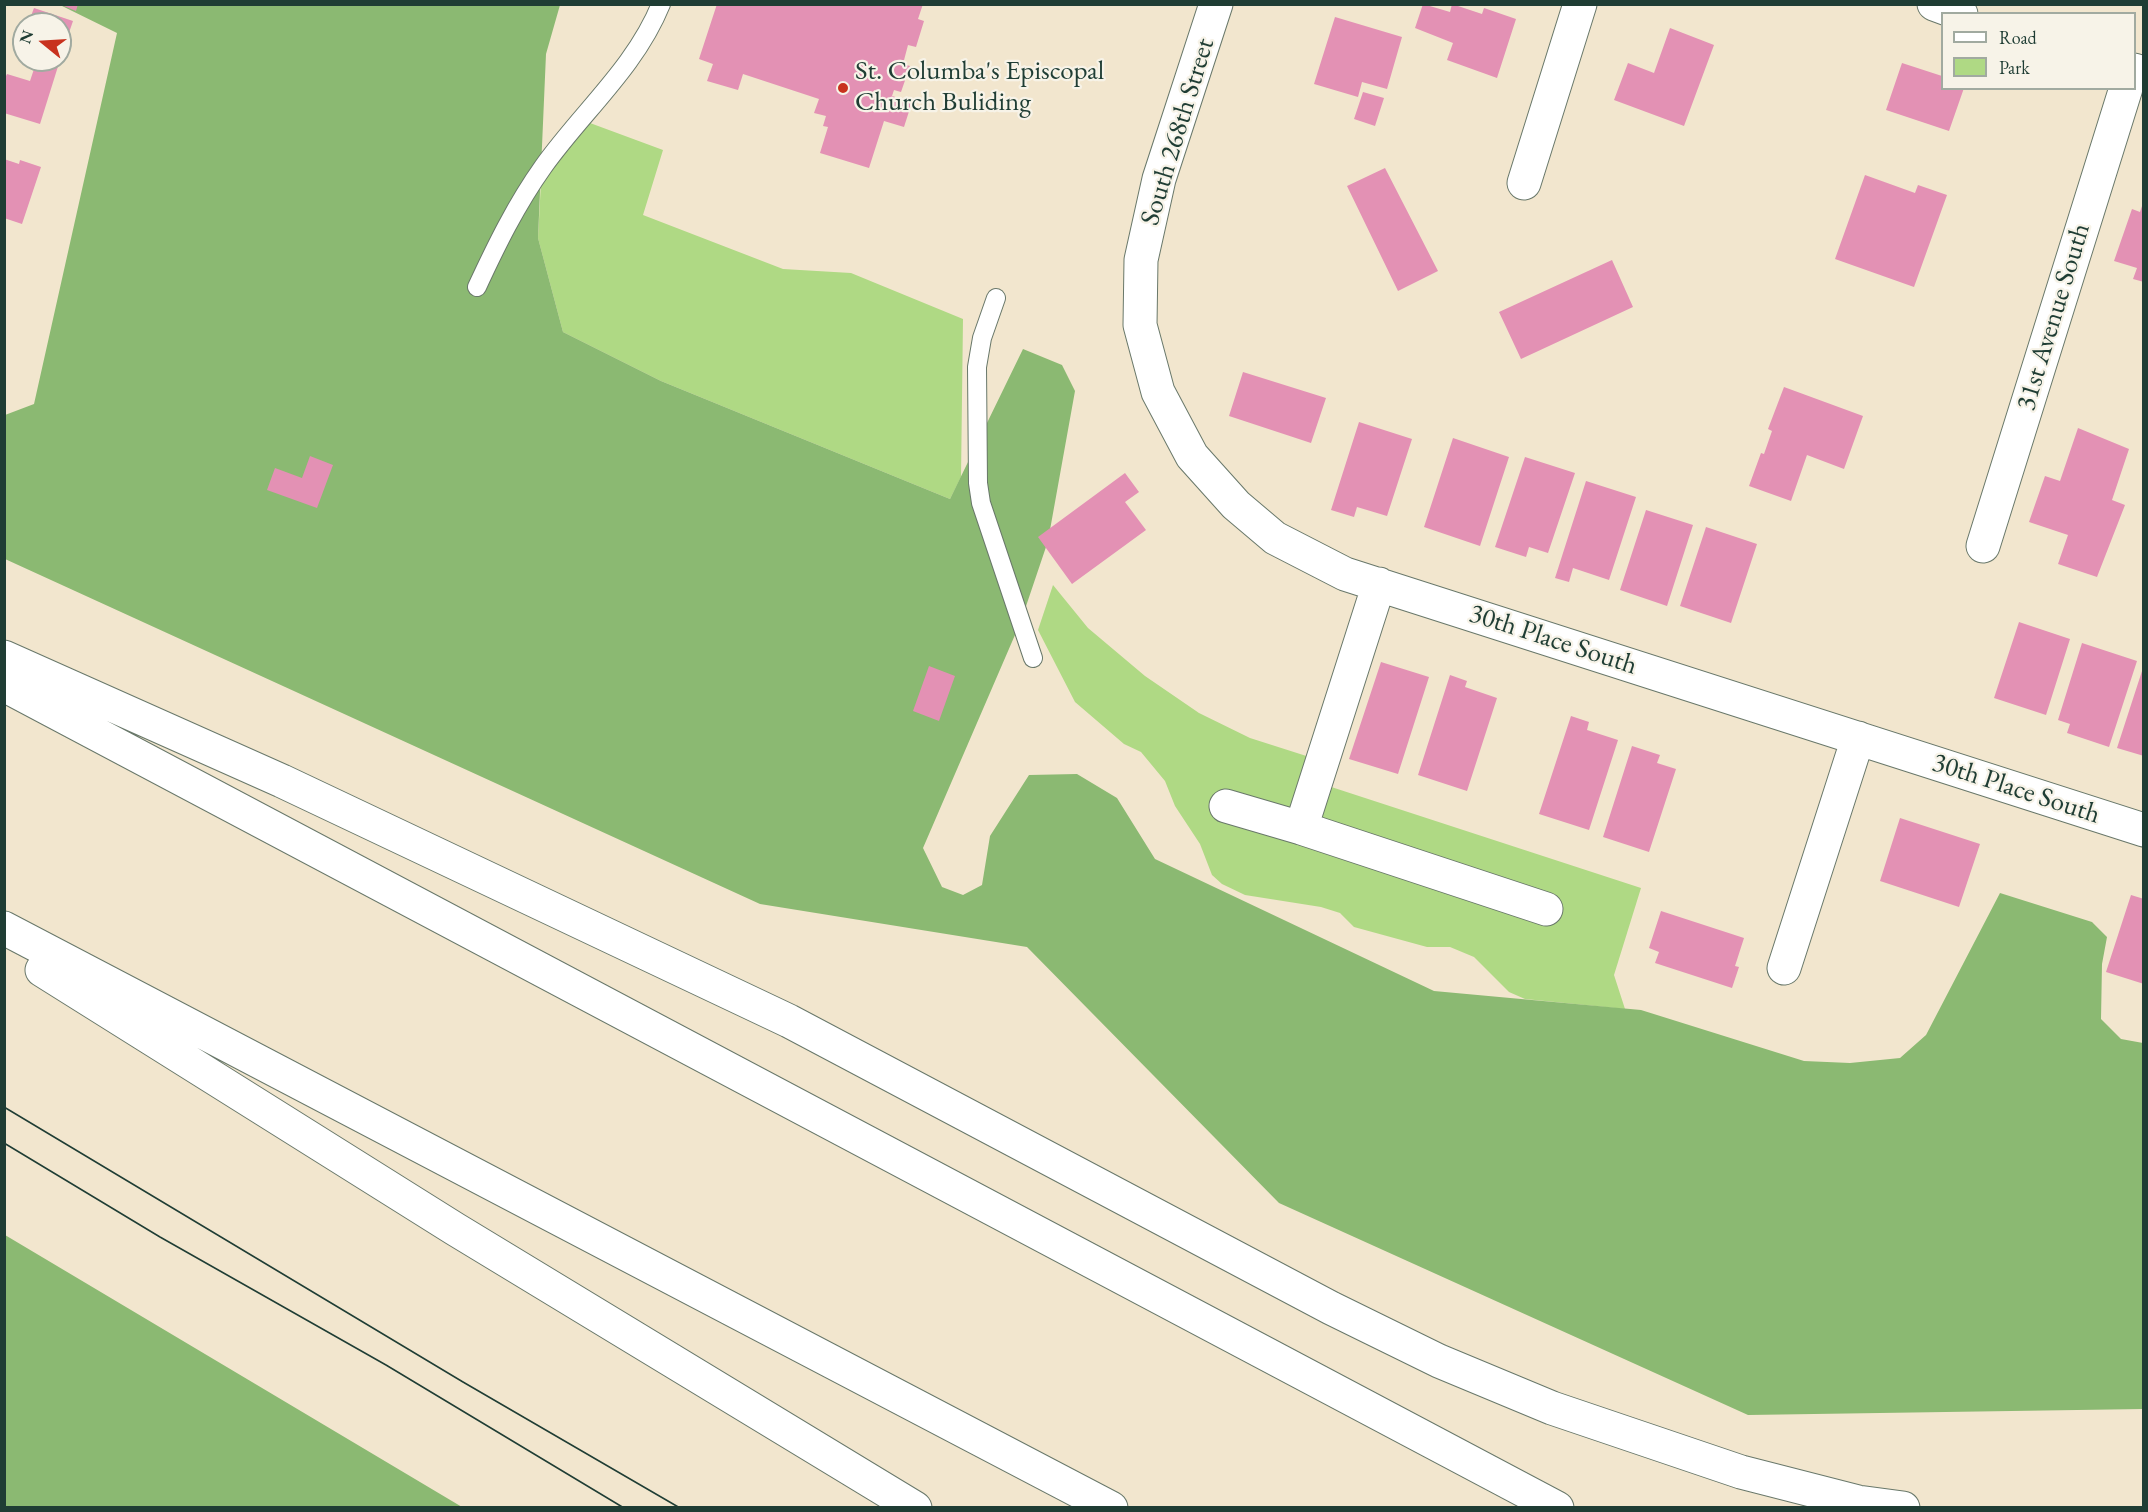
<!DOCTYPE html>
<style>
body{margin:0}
#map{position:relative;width:2148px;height:1512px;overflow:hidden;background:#f2e6ce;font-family:"EB Garamond",serif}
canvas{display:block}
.frame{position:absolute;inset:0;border:6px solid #1f3d34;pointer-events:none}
.legend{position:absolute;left:1941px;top:12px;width:195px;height:78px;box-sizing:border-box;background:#f7f3e8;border:2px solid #a1aaa0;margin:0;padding:8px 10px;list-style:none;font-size:18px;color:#1f3d34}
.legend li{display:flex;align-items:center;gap:12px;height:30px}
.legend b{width:30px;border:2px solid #a1aaa0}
.north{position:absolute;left:12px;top:12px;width:60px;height:60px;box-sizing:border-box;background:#f7f3e8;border:2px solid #a1aaa0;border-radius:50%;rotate:288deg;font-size:16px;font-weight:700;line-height:24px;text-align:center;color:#1f3d34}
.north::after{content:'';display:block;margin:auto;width:21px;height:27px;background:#c8321e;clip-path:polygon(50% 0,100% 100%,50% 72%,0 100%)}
</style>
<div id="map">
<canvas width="2148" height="1512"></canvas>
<div class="frame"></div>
<ul class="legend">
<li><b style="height:8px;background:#fff"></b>Road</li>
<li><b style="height:16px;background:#afd984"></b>Park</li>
</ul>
<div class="north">N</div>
</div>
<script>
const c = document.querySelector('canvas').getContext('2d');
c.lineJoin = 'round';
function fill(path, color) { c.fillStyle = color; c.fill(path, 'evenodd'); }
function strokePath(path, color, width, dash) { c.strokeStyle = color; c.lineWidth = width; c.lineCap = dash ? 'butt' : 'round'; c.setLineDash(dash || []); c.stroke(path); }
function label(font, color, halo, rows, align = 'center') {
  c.font = font + ' "EB Garamond",serif'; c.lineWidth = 4.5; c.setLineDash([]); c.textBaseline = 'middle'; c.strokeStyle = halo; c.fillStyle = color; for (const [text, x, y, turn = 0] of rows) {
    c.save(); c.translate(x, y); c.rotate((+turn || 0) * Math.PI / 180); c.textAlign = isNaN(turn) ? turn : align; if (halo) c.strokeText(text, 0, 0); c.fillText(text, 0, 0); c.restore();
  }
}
fill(new Path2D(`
 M590,123L663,150L643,215L783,269L851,273L963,319L961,477L950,499L661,381L563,332L538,238L541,182Z
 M1053,585L1088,628L1145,676L1199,713L1250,738L1322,761L1316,782L1641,888L1614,975L1625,1009L1525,999L1509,992L1474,957L1450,947H1427L1354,927L1340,913L1321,907L1245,895L1222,884L1212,875L1200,844L1175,806L1165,781L1141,752L1124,744L1075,702L1038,630Z`), '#afd984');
fill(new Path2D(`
 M60,5H560L546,54L538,238L563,332L661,381L950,499L1023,349L1062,365L1075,391L1048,541L1021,621L923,848L942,887L963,895L982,885L990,836L1029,775L1077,774L1117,798L1155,859L1434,991L1641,1010L1804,1061L1850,1063L1900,1058L1926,1035L2000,893L2092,922L2107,937L2102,964L2101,1019L2121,1039L2143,1043V1409L1748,1415L1279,1203L1027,947L760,904L5,559V415L34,404L117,33Z
 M4,1235H5L462,1507H5Z`), '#8bb972');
fill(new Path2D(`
 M59,4H78L76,11Z
 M717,4H923L918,19L924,21L916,47L908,45L903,64L910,66L901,92L894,90L892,96L912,102L904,127L884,121L869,168L820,153L828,127L823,126L826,116L814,113L819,99L743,74L738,90L707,81L713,64L699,59Z
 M1423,4L1450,12L1452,4L1482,14L1484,8L1516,19L1497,78L1447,60L1453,43L1415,28Z
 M34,8L73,21L60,59V24H28Z
 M1335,17L1402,37L1387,89L1362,82L1358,97L1314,84Z
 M1670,28L1714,45L1684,126L1614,100L1628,63L1654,73Z
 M37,60H60L40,124L4,113V80L7,74L30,81Z
 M1902,63L1942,76V88H1964L1949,131L1886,110Z
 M1363,92L1384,98L1375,126L1354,119Z
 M4,159L19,164L20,160L41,167L22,224L4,218Z
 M1385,168L1438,271L1398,291L1347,186Z
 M1865,175L1915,193L1918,185L1947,195L1914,287L1835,259Z
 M2143,203H2144V282L2133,279L2137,268L2114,261L2132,209L2140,212Z
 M1612,260L1633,307L1521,359L1499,312Z
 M1243,372L1326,398L1311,443L1229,416Z
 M1784,387L1863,416L1844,469L1807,455L1791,501L1749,486L1761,453L1764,454L1772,431L1768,429Z
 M1359,422L1412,439L1387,516L1357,507L1354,517L1331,510Z
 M2078,428L2129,449L2112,500L2125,505L2097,577L2058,564L2068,535L2029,522L2045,476L2060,481Z
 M1453,438L1509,457L1480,546L1424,527Z
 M310,456L333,465L317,508L267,490L275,468L302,478Z
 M1525,457L1575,473L1548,553L1529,547L1526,557L1495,547Z
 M1125,473L1139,492L1125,502L1146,530L1072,584L1038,537Z
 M1586,481L1636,497L1609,580L1573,568L1569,582L1555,578Z
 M1646,510L1693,525L1667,606L1620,590Z
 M1706,527L1757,544L1731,623L1680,606Z
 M2019,622L2070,639L2046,715L1994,698Z
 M2082,643L2137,661L2109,747L2067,733L2070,724L2058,720Z
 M1381,662L1429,677L1398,774L1349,759Z
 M929,666L955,676L939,721L913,711Z
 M2142,671L2144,672V756L2117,748Z
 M1450,675L1467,681L1465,687L1497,698L1467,791L1418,775Z
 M1571,716L1589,722L1587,730L1618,740L1589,830L1539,814Z
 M1632,746L1660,755L1657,763L1676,769L1649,852L1603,837Z
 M1900,818L1980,844L1959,907L1880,881Z
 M2131,895L2144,899V984L2106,972Z
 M1661,911L1744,938L1735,966L1739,967L1732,988L1655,963L1659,952L1649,948Z`), '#e391b4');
const lane = new Path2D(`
 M477,287C496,246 516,205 543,167C582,112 635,68 661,4
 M996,298L982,338L977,367L978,483L981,503L1033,658`);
const street = new Path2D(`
 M1216,4L1159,179L1141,260L1140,325L1158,392L1192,456L1236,505L1275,538L1345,574L2144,830
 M1524,183L1580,4
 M1983,546L2126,88
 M1226,806L1301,828L1546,909
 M1301,828L1379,584
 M1784,968L1858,738`);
const secondary = new Path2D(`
 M1934,4L1961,14
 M2134,70L2144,73`);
const highway = new Path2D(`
 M4,657L282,781L789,1021L1331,1308L1439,1361L1552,1408L1741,1472L1858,1502L1903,1508
 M4,685L1557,1508
 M4,928L1111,1508
 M42,970L455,1229L915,1508`);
strokePath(lane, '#69786a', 20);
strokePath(street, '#69786a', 35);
strokePath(secondary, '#69786a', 35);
strokePath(highway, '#69786a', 35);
strokePath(lane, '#fff', 18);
strokePath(street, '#fff', 33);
strokePath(secondary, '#fff', 33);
strokePath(highway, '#fff', 33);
strokePath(new Path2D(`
 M4,1107L463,1382L680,1508
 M4,1143L160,1237L386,1365L624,1508`), '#1f3d34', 1.5);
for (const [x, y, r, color] of [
 [843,88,6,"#c8321e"]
]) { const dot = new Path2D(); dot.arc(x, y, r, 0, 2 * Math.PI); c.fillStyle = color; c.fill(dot); strokePath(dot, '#f7f3e8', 2); }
label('27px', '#1f3d34', '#f7f3e8', [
 ["St. Columba's Episcopal",855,72],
 ["Church Buliding",855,103]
], 'left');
label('27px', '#1f3d34', '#f7f3e8', [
 ["South 268th Street",1178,132,-73],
 ["31st Avenue South",2054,317,-73],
 ["30th Place South",1553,640,18],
 ["30th Place South",2016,789,18]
]);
</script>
